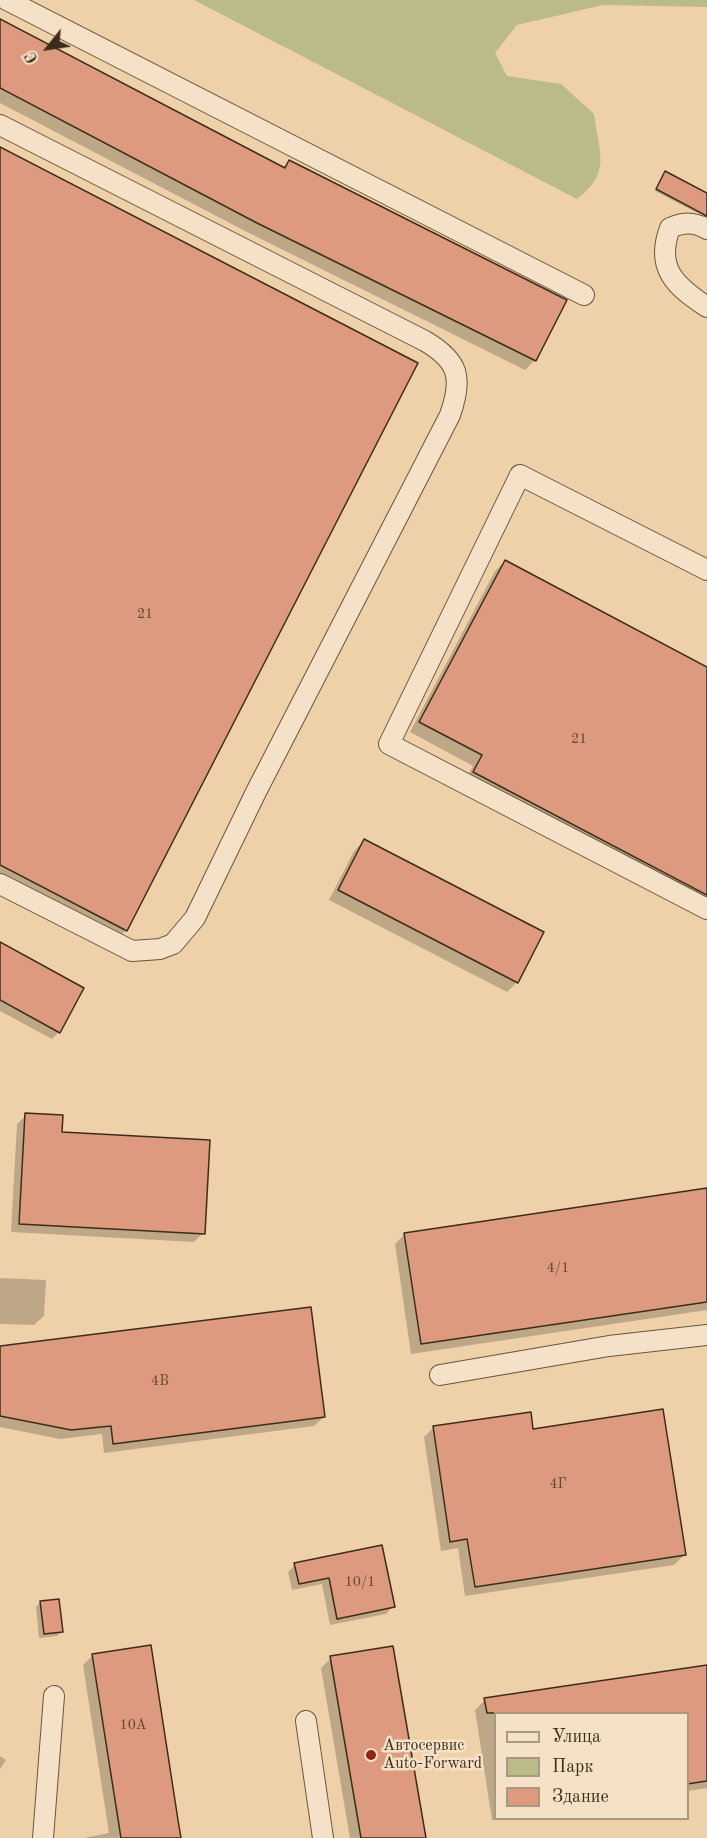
<!DOCTYPE html>
<meta charset="utf-8">
<style>
body{margin:0}
#map{position:relative;width:707px;height:1838px;overflow:hidden;background:#eed1a9;font-family:"Old Standard TT",serif}
canvas{display:block}
.legend{position:absolute;left:494px;top:1712px;width:195px;height:108px;box-sizing:border-box;background:#f4e1c7;border:2px solid #aa9981;margin:0;padding:8px 10px;list-style:none;font-size:18px;color:#3c2d18}
.legend li{display:flex;align-items:center;gap:12px;height:30px}
.legend b{width:30px;border:2px solid #aa9981}
.north{position:absolute;left:18px;top:18px;width:60px;height:60px;-webkit-text-stroke:4px #f4e1c7;paint-order:stroke;rotate:240deg;font-size:16px;font-weight:700;line-height:24px;text-align:center;color:#3c2d18}
.north::after{content:'';display:block;margin:auto;width:21px;height:27px;background:#3c2d18;clip-path:polygon(50% 0,100% 100%,50% 72%,0 100%)}
</style>
<div id="map">
<canvas width="707" height="1838"></canvas>
<ul class="legend">
<li><b style="height:8px;background:#f4e1c7"></b>Улица</li>
<li><b style="height:16px;background:#babb87"></b>Парк</li>
<li><b style="height:16px;background:#dd9a7e"></b>Здание</li>
</ul>
<div class="north">С</div>
</div>
<script>
const c = document.querySelector('canvas').getContext('2d');
c.lineJoin = 'round';
function fill(path, color) { c.fillStyle = color; c.fill(path, 'evenodd'); }
function strokePath(path, color, width, dash) { c.strokeStyle = color; c.lineWidth = width; c.lineCap = dash ? 'butt' : 'round'; c.setLineDash(dash || []); c.stroke(path); }
function label(font, color, halo, rows, align = 'center') {
  c.font = font + ' "Old Standard TT",serif'; c.lineWidth = 5; c.setLineDash([]); c.textBaseline = 'middle'; c.strokeStyle = halo; c.fillStyle = color; for (const [text, x, y, turn = 0] of rows) {
    c.save(); c.translate(x, y); c.rotate((+turn || 0) * Math.PI / 180); c.textAlign = isNaN(turn) ? turn : align; if (halo) c.strokeText(text, 0, 0); c.fillText(text, 0, 0); c.restore();
  }
}
fill(new Path2D(`
 M194,0H707V7L603,5L517,25L495,53L507,76L561,84L594,114C599,153 612,172 577,199Z`), '#babb87');
fill(new Path2D(`
 M0,21L282,168L289,161L535,360L525,370L247,232L0,103Z
 M0,149L126,930L116,940L0,880Z
 M663,175L707,195V218L655,191Z
 M505,561L707,669V911L464,782L473,766L410,732L495,571Z
 M364,841L517,982L507,992L329,900L354,851Z
 M0,948L59,1032L52,1039L0,1011Z
 M26,1115L60,1133L203,1233L194,1242L11,1232L17,1124Z
 M707,1190V1310L411,1354L395,1244L405,1234Z
 M0,1278L46,1280L44,1316L34,1325L0,1324Z
 M0,1348L324,1417L314,1426L104,1453L102,1434L60,1439L0,1427Z
 M434,1427L532,1431L684,1555L674,1565L465,1596L458,1548L441,1551L424,1437Z
 M381,1547L393,1606L386,1614L330,1625L322,1584L292,1590L288,1572L295,1565Z
 M41,1602L62,1631L57,1636L39,1638L36,1607Z
 M93,1655L179,1838H84L109,1833L83,1665Z
 M331,1658L424,1838H350L321,1668Z
 M707,1667V1788L688,1791V1714H496V1818H503L492,1820L475,1710L485,1700Z
 M0,1756L6,1760L0,1769Z`), '#0003');
const building = new Path2D(`
 M0,19L285,168L289,160L567,300L536,361L257,223L0,88Z
 M0,147L418,363L127,931L0,865Z
 M665,171L707,193V216L656,189Z
 M505,560L707,667V895L473,772L482,755L419,722Z
 M364,839L544,932L518,983L338,890Z
 M0,942L84,988L60,1033L0,1000Z
 M25,1113L63,1115L62,1132L210,1140L205,1234L19,1224Z
 M707,1188V1302L421,1344L404,1233Z
 M311,1307L325,1417L113,1444L111,1426L71,1430L0,1416V1346Z
 M663,1409L686,1555L475,1587L467,1539L450,1542L433,1426L531,1412L533,1429Z
 M382,1545L395,1607L337,1619L329,1578L299,1584L294,1563Z
 M59,1599L63,1632L44,1634L40,1601Z
 M151,1645L178,1820L181,1838H121L92,1654Z
 M393,1646L426,1838H361L330,1656Z
 M707,1665V1781L687,1784V1713H487L484,1698Z`);
fill(building, '#dd9a7e');
strokePath(building, '#3c2d18', 1.5);
const minor = new Path2D(`
 M7,0L584,295
 M0,125L425,341C459,361 463,378 450,415L256,792L195,918L173,944L160,949L132,951L0,884
 M707,229C694,222 684,222 670,228C655,268 675,286 707,307
 M707,570L520,475L389,744L707,909
 M440,1375L609,1346L707,1335
 M306,1721L323,1838
 M43,1838L54,1696`);
strokePath(minor, '#68563c', 22);
strokePath(minor, '#f4e1c7', 20);
for (const [x, y, r, color] of [
 [371,1755,6,"#8f2418"]
]) { const dot = new Path2D(); dot.arc(x, y, r, 0, 2 * Math.PI); c.fillStyle = color; c.fill(dot); strokePath(dot, '#f4e1c7', 2); }
label('14px', '#644832', null, [
 ["21",145,614],
 ["21",579,739],
 ["4/1",558,1268],
 ["4В",160,1381],
 ["4Г",558,1484],
 ["10/1",360,1582],
 ["10А",133,1725]
]);
label('16px', '#3c2d18', '#f4e1c7', [
 ["Автосервис",383,1746],
 ["Auto-Forward",383,1764]
], 'left');
</script>
